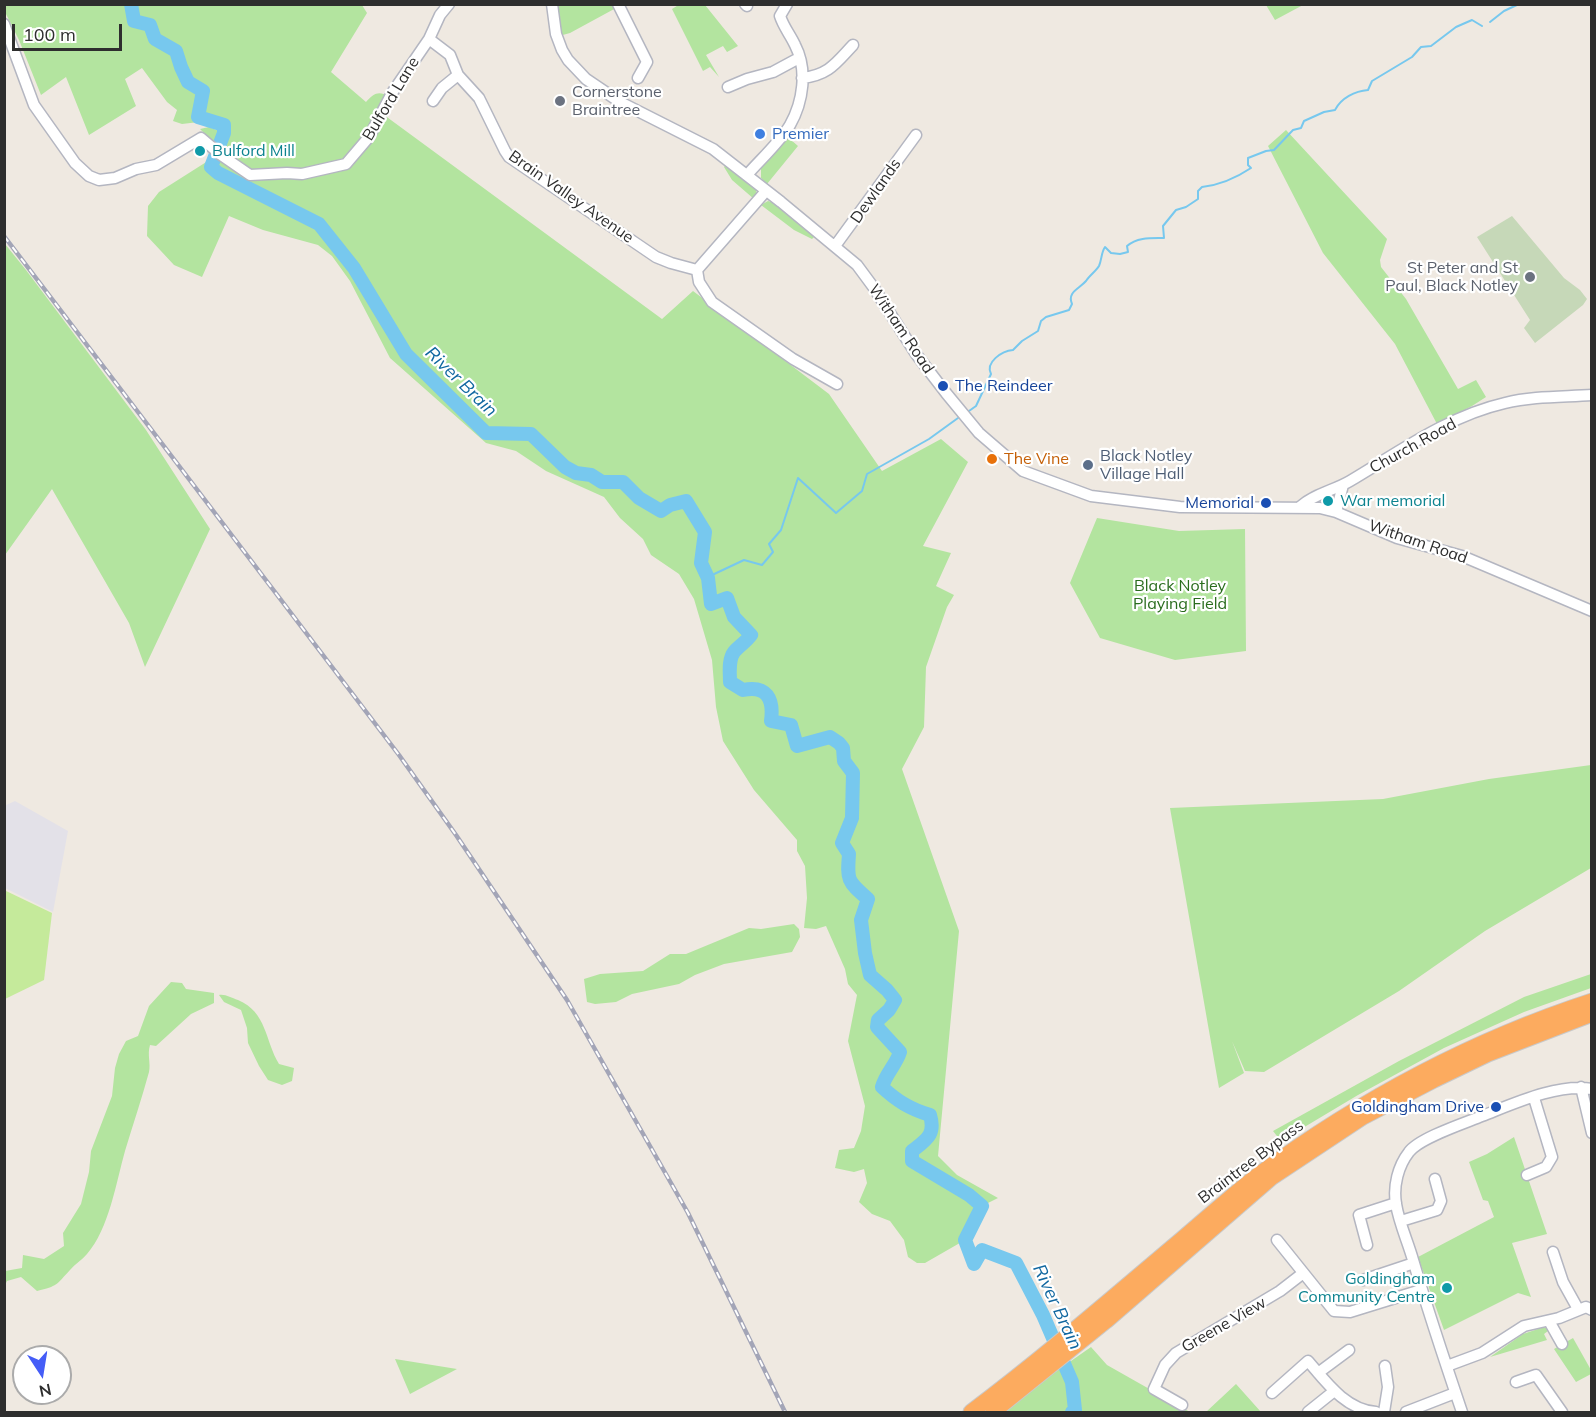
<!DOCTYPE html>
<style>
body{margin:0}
#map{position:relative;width:1596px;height:1417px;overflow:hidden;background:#efe9e1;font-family:Mulish,sans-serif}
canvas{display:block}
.frame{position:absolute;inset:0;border:6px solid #2e2e2e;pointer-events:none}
.north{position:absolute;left:12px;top:1345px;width:60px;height:60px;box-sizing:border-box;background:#fff;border:2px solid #ababab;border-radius:50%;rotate:168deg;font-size:16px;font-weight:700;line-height:24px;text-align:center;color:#2e2e2e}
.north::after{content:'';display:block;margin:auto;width:21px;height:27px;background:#455df7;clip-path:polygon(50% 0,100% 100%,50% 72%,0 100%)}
.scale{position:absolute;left:12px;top:24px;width:110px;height:27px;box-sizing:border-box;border:3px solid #2e2e2e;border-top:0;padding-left:8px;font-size:18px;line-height:21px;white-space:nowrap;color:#2e2e2e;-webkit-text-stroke:4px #fff;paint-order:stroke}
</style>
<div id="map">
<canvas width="1596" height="1417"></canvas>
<div class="frame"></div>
<div class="north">N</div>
<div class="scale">100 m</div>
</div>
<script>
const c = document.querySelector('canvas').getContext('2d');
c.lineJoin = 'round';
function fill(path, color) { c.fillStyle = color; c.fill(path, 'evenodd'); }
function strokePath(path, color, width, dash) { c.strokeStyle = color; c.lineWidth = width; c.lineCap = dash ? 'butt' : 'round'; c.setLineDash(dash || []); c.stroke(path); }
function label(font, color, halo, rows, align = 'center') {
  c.font = font + ' Mulish,sans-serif'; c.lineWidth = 4.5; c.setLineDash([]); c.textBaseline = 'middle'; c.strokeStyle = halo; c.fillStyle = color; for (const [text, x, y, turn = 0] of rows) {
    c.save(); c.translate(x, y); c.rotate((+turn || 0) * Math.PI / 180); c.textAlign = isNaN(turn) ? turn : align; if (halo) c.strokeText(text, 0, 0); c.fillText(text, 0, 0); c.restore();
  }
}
fill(new Path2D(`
 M15,801L68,831L53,912L5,888L4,806Z`), '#e3e1e8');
fill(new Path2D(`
 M5,4L362,5L367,13L331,72L366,102C374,93 378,91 389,96L380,112L662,319L693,291L829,394L882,471L941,439L968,462L923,546L951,553L936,586L954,595L947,607L926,667L924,727L902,769L959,931L938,1156L957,1175L998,1198L982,1206L965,1240L925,1263H917L908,1257L904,1240L890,1221L872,1214L859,1202L867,1183L864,1169L854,1172L835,1168L839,1150L854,1148L861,1131L865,1106L848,1041L857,995L848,984L845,969L826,926L816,929L804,928L807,898L805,866L797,851V840L754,790L723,741L716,707L712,660L694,599L679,574L651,555L643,539L620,518L604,497L546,471L516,451L486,443L390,358L350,281L332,256L318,245L263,230L229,216L202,277L174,265L147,236L148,206L159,192L211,159L216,145L200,129L209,127L219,131L207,121L182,124L173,121L177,110L167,102L142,68L125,79L136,106L89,135L66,77L41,95L19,40L5,12Z
 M680,4L705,5L738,46L727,52L723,46L706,55L719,77L710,67L703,71L672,9Z
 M555,5H614L616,8L570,33L559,36Z
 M1266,5H1303L1275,20Z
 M1286,130L1387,239L1380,260L1381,267L1406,299L1458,389L1476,380L1486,397L1472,406L1437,424L1395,344L1323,253L1268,146Z
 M785,139H790L798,146L767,184L761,178V168Z
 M727,163L755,185L757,195L754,199L732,180L724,167Z
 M768,201L774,203L815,236L812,239L794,230L761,205Z
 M5,244L26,270L146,430L210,529L145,667L129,623L52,489L5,555Z
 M1097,518L1179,531L1245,529L1246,651L1175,660L1100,638L1070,583Z
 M1591,765V868L1485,931L1399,991L1264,1072L1245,1071L1232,1041L1244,1073L1219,1088L1170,808L1383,799L1489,779Z
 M794,924L799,929L800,937L792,952L724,964L695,975L679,984L632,994L616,1002L595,1004L587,1002L584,979L600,974L643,971L670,954H686L749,928L761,929Z
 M1591,974V988L1524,1012L1444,1048L1358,1095L1281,1141L1273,1131L1399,1061L1524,997Z
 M171,982L182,983L186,989L214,993V1003L191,1014L156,1046L150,1045C147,1055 151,1063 149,1072C142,1098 133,1124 125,1151C116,1183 109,1229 87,1254C82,1260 75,1264 70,1270C56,1285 58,1286 37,1291L21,1277L7,1281L5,1285V1271L22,1268L23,1255L44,1259L64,1246L63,1233L81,1204L89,1172L91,1151L112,1096L115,1068L119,1054L126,1041L138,1036L149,1006Z
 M219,995C226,994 231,998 238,1000C267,1012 265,1041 279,1064L294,1068L292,1081L282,1085L268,1080L259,1066L248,1043L247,1028L241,1010L224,1002Z
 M1514,1137L1547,1234L1512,1243L1531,1297L1518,1293L1444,1330L1418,1257L1494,1217L1488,1201L1483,1200L1469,1162L1487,1154Z
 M1541,1328H1546L1548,1331L1544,1334L1547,1340L1490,1357L1523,1334Z
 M1573,1338L1591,1370V1374L1576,1382L1554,1349Z
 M1091,1347L1107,1365L1190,1412H998Z
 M395,1359L457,1369L410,1394Z
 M1236,1384L1261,1412H1206Z`), '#b3e49f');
fill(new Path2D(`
 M1512,216L1564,278L1580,290L1587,299L1583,305L1535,343L1524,328L1530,320L1477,237Z`), '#c6d8b8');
fill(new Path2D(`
 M4,890L52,913L44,980L5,999Z`), '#c5ea9b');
strokePath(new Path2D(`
 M1490,22L1504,11L1519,4
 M969,411L976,406L991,374C985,362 1002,351 1013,350L1022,341L1038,331L1041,321L1046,317L1069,310L1072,304C1067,292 1079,289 1086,281C1089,276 1096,271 1099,266C1102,259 1101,253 1105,247L1111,253L1120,254L1128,252L1127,246C1137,237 1151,238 1164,238L1163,226L1176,210L1186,207L1198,199V191L1202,187C1220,185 1236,178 1251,168L1248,165V158L1266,151L1274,150L1293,130L1301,128L1304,121L1324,112L1335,110C1341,98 1355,91 1368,90L1372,81L1412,57L1421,47L1431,46L1456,27L1472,20L1482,26
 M710,576L744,560L762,565L773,552L769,544L781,530L798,478L836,513L862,491L867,474L929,439L958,418`), '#77c8ee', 2);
strokePath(new Path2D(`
 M131,4L134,21L150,25L155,39L176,51L181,67L188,82L203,91L198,117L224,125V133L211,167L218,173L319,224L354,268L406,354L486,433L531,434L565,467L576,473L591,475L602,482H623L639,498L661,511L670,505L686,501L705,532L701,563L708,578L711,604L727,598L734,617L751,635C746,642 739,646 734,652C728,660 730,673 730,682L743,690C767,685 774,699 771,721L791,725L797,746L830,737L839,743L843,748L844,761L853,773L852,818L842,843L849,854C847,880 847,881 868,899L861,920L865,953L870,975L887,990L895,1000L889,1010L878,1020L877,1027L900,1052C896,1065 886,1073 882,1087C897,1101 910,1109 930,1115C936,1135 926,1140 912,1151V1161L969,1195L982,1206L965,1240L974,1264L982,1250L1016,1263L1043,1315L1072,1382L1075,1410L1072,1412`), '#77c8ee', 14);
const minor = new Path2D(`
 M552,4L556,34L562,50L568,60L586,79L620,102L713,149L781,202L857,265L874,288L916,354L946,393L979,433L1023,471L1091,496L1180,507L1320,508L1336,512L1397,538L1462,556L1592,611
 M618,4L647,62L638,78
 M745,4L747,6
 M4,24L34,105L75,163L89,176L99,180L115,178L136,169L156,165L201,138L221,155L250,175L287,173L302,174L346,164L369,137L392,93L429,39L440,15L449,4
 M429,39L450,55L458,75L479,98L505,151L509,157L656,257L671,263L697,270
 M802,78C829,75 836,63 853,45
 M728,87L747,79L773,72L799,58
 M433,101L442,88L458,75
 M747,175C760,160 780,142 790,125C803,102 808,70 795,45C790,34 784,28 780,16L787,4
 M766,191L697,270L699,282L712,302L793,359L837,384
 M835,246L916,135
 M1301,506C1314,494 1335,490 1350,481C1399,452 1448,416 1505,403C1533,396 1563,397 1592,395
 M1336,512L1343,485
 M1581,1087L1592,1133
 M1527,1175L1546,1167L1552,1157L1534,1098
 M1401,1221L1437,1210L1441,1201L1435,1179
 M1277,1240L1334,1311L1350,1312L1421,1290
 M1367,1245L1359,1215L1396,1203
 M1553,1252L1563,1282L1578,1309
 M1363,1280L1414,1263
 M1549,1321L1562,1344
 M1447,1366L1482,1353L1524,1326L1559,1318L1586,1307L1592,1310
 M1318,1373L1349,1350
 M1516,1382L1536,1375L1562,1412
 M1272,1393L1308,1361C1326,1382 1346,1410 1376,1412
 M1182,1405L1154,1389L1165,1365L1176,1353L1280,1291L1302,1274
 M1308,1412L1333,1392
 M1384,1412L1388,1387L1385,1366
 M1406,1412L1455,1393
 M1462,1412C1445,1362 1428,1311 1413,1260C1408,1242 1399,1223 1396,1204C1393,1186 1398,1166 1409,1152C1419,1138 1465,1123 1482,1116C1513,1104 1558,1083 1592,1089`);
const highway = new Path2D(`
 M971,1412C1043,1358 1112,1298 1182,1239C1207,1218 1232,1195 1258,1175C1360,1100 1472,1040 1592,1001
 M993,1412L1106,1321L1271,1178L1363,1117L1434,1080L1488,1054L1592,1014`);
strokePath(minor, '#b4b6c1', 13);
strokePath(highway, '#c9c9c9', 17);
strokePath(minor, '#fff', 10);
strokePath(highway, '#fcab5f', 15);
const rail = new Path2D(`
 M4,236L399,755L456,835L567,1000L688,1213L785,1412`);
strokePath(rail, '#a3a5b7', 4.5);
strokePath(rail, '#fff', 2, [7]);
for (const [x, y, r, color] of [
 [560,101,6,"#6b7280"],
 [760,134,6,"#3f7fe0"],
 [200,151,6,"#0f9aa8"],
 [1530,277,6,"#6b7280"],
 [943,386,6,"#1a4fb4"],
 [992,459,6,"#e8710a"],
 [1088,465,6,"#5c6f8a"],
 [1328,501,6,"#0f9aa8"],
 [1266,503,6,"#1a4fb4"],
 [1496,1107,6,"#1a4fb4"],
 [1447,1288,6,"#0f9aa8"]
]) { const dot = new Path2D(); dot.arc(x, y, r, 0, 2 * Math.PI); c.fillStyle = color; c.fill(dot); strokePath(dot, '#fff', 2); }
label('16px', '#5b616d', '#fff', [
 ["Cornerstone",572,92],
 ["Braintree",572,110],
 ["St Peter and St",1518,268,"right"],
 ["Paul, Black Notley",1518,286,"right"]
], 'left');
label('16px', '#2e2e2e', '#fff', [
 ["Bulford Lane",391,99,-59],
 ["Dewlands",876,191,-55],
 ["Brain Valley Avenue",571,197,35],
 ["Witham Road",901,329,56],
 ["Church Road",1413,446,-29],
 ["Witham Road",1418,542,19],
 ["Braintree Bypass",1251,1162,-37],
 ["Greene View",1224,1325,-30]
]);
label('16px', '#366cbe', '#fff', [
 ["Premier",772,134]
], 'left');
label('16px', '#0d838f', '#fff', [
 ["Bulford Mill",212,151],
 ["War memorial",1340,501],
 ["Goldingham",1435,1279,"right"],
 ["Community Centre",1435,1297,"right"]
], 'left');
label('16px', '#164399', '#fff', [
 ["The Reindeer",955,386,"left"],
 ["Memorial",1254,503],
 ["Goldingham Drive",1484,1107]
], 'right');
label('16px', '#4e5e75', '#fff', [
 ["Black Notley",1100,456],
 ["Village Hall",1100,474]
], 'left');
label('16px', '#c56008', '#fff', [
 ["The Vine",1004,459]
], 'left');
label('16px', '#296c1d', '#fff', [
 ["Black Notley",1180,586],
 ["Playing Field",1180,604]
]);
label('italic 18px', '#1067a0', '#fff', [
 ["River Brain",461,382,44],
 ["River Brain",1057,1307,65]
]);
</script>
